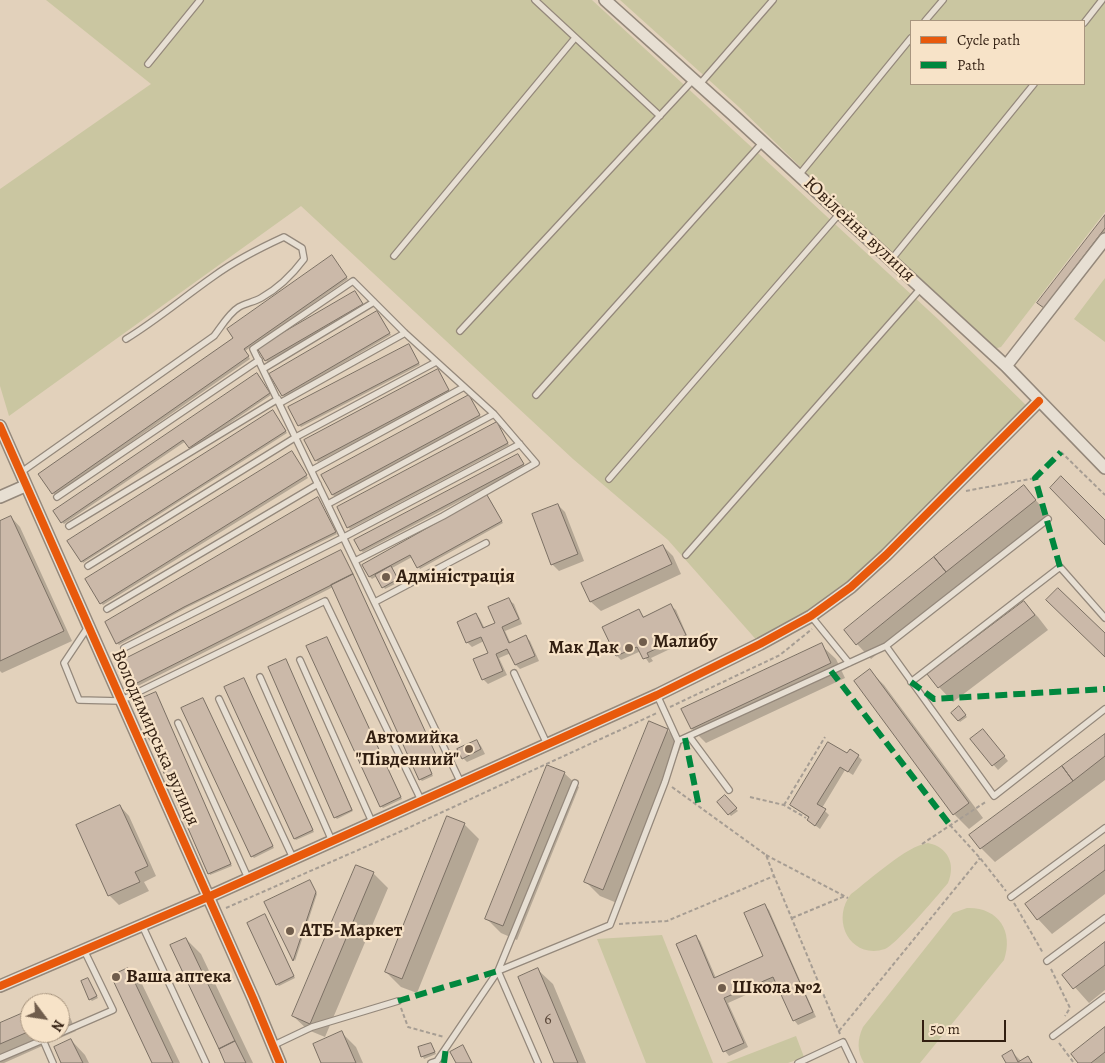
<!DOCTYPE html>
<meta charset="utf-8">
<style>
body{margin:0}
#map{position:relative;width:1105px;height:1063px;overflow:hidden;background:#e2d1bb;font-family:Alegreya,serif}
canvas{display:block}
.legend{position:absolute;left:910px;top:20px;width:175px;height:65px;box-sizing:border-box;background:#f7e3c8;border:1px solid #a8957f;margin:0;padding:6px 9px;list-style:none;font-size:15px;color:#321f11}
.legend li{display:flex;align-items:center;gap:10px;height:25px}
.legend b{width:25px;border:1px solid #a8957f}
.north{position:absolute;left:20px;top:993px;width:50px;height:50px;box-sizing:border-box;background:#f7e3c8;border:1px solid #a8957f;border-radius:50%;rotate:121deg;font-size:14px;font-weight:700;line-height:20px;text-align:center;color:#321f11}
.north::after{content:'';display:block;margin:auto;width:18px;height:22px;background:#705d4c;clip-path:polygon(50% 0,100% 100%,50% 72%,0 100%)}
.scale{position:absolute;left:922px;top:1020px;width:84px;height:22px;box-sizing:border-box;border:2px solid #321f11;border-top:0;padding-left:6px;font-size:15px;line-height:18px;white-space:nowrap;color:#321f11;-webkit-text-stroke:4px #f7e3c8;paint-order:stroke}
</style>
<div id="map">
<canvas width="1105" height="1063"></canvas>
<ul class="legend">
<li><b style="height:6px;background:#e8590c"></b>Cycle path</li>
<li><b style="height:6px;background:#00873e"></b>Path</li>
</ul>
<div class="north">N</div>
<div class="scale">50 m</div>
</div>
<script>
const c = document.querySelector('canvas').getContext('2d');
c.lineJoin = 'round';
function fill(path, color) { c.fillStyle = color; c.fill(path, 'evenodd'); }
function strokePath(path, color, width, dash) { c.strokeStyle = color; c.lineWidth = width; c.lineCap = dash ? 'butt' : 'round'; c.setLineDash(dash || []); c.stroke(path); }
function label(font, color, halo, rows, align = 'center') {
  c.font = font + ' Alegreya,serif'; c.lineWidth = 4.5; c.setLineDash([]); c.textBaseline = 'middle'; c.strokeStyle = halo; c.fillStyle = color; for (const [text, x, y, turn = 0] of rows) {
    c.save(); c.translate(x, y); c.rotate((+turn || 0) * Math.PI / 180); c.textAlign = isNaN(turn) ? turn : align; if (halo) c.strokeText(text, 0, 0); c.fillText(text, 0, 0); c.restore();
  }
}
fill(new Path2D(`
 M46,0H592L939,320L1030,409L851,587L760,644L668,540L573,459L301,206L9,416L0,386V189L151,84Z
 M620,0H1105V212L1001,347L994,349L894,258L740,108ZM911,21H1084V84H911Z
 M1105,278V342L1074,319Z
 M928,843C948,847 956,864 948,883C938,895 896,945 885,949C851,960 830,921 851,894C870,880 906,846 928,843Z
 M967,908C998,907 1014,931 1004,960L920,1063H864C857,1051 857,1040 863,1027L953,913Z
 M662,935L713,1063H646L597,939Z
 M796,1036L804,1057L788,1063H726Z`), '#cac6a1');
fill(new Path2D(`
 M1105,217V232L1046,309L1039,303Z
 M334,259L348,279L245,351L250,359L55,495L53,493L235,339Z
 M357,295L363,306L267,362L266,360Z
 M379,314L391,335L285,397L283,395Z
 M409,345L420,365L301,427L299,425Z
 M438,371L450,392L318,462L316,460Z
 M258,376L271,395L192,449L186,441L64,524L62,522Z
 M469,396L481,417L335,497L333,495L323,475Z
 M274,413L287,433L83,563L82,561Z
 M499,426L509,445L350,529L348,527Z
 M293,454L308,478L103,605L101,603Z
 M520,457L525,467L363,552L361,551L356,541Z
 M1024,487L1049,515L871,659L845,631Z
 M489,498L503,523L420,569L412,557L392,568L399,582L385,589L377,576L372,579L370,577L364,565Z
 M319,500L337,534L186,608L119,645L117,643L106,623Z
 M558,505L565,512L584,561L559,571L552,564Z
 M11,517L20,527L72,641L2,673L0,671V522Z
 M663,546L673,556L681,574L601,611L591,602L583,583Z
 M341,551L437,759L428,764L433,776L422,781L420,779L333,587L134,688L132,686L121,663Z
 M509,600L514,604L522,624L505,631L511,644L526,637L530,641L539,661L520,669L516,665L511,653L499,658L507,675L488,684L483,679L489,654L484,641L472,647L467,642L476,614L480,619L485,629L497,623Z
 M1024,603L1038,617L1048,630L953,702L939,687L929,674Z
 M671,606L676,610L689,640L651,658L653,661L649,663L641,651L621,660L617,656L639,611L645,618Z
 M328,640L402,799L383,808L381,806Z
 M821,645L836,659L845,678L706,743L692,729L683,710Z
 M286,660L353,811L337,819L335,817Z
 M870,671L884,685L983,818L969,829L954,814L856,681Z
 M244,679L314,832L296,840L295,839Z
 M155,693L232,866L210,875L209,873Z
 M204,701L274,848L254,858L252,856Z
 M959,708L967,717L960,722L953,713Z
 M667,730L682,744L617,903L600,896L586,882Z
 M987,735L1008,761L998,770L972,740Z
 M1105,735V780L995,862L981,848Z
 M477,741L481,746L485,754L467,762L463,758Z
 M848,755L858,756L862,760L853,775L845,770L822,808L829,815L820,829L808,820L809,818L791,805Z
 M564,773L579,787L517,940L501,933L487,919Z
 M725,797L738,811L731,816L719,802Z
 M120,806L129,816L156,876L144,882L149,891L119,905L109,895Z
 M464,824L479,839L417,993L401,987L386,972Z
 M1105,846V894L1052,934L1038,919Z
 M373,873L388,888L325,1037L308,1030L293,1016Z
 M311,883L317,894L295,961L266,902Z
 M765,906L769,910L816,1017L798,1025L794,1020L777,981L728,1003L748,1047L729,1056L725,1051L695,936L700,941L716,978L765,957Z
 M266,918L295,978L279,986L277,984Z
 M186,939L201,954L253,1063H227Z
 M1105,943V990L1089,1003L1064,975Z
 M127,969L142,984L180,1063H154Z
 M538,970L553,984L586,1063H556Z
 M88,979L98,998L92,1001L90,999Z
 M60,1006L69,1015L76,1031L4,1063H0V1024L30,1011V1033H60Z
 M1105,1029V1063H1080Z
 M342,1033L356,1047L363,1063H322Z
 M71,1040L85,1055L89,1063H63Z
 M431,1044L436,1054L424,1059L419,1048Z
 M1012,1052L1021,1061L1028,1058L1033,1063H1007Z`), '#0003');
const building = new Path2D(`
 M1105,215V228L1044,308L1037,303Z
 M332,255L347,277L244,349L249,356L52,494L38,474L233,338L227,329Z
 M355,291L363,304L265,361L257,348Z
 M377,311L390,333L282,396L269,374Z
 M409,344L419,363L298,426L288,407Z
 M438,369L449,390L315,461L304,440Z
 M257,373L270,393L189,448L183,440L61,523L53,511Z
 M469,395L480,415L332,495L321,475Z
 M273,410L286,431L81,562L67,541Z
 M497,422L508,443L347,528L337,507Z
 M292,451L307,475L100,604L85,579Z
 M518,454L524,464L360,551L354,540Z
 M1061,476L1105,520V545L1050,488Z
 M1024,485L1036,500L946,572L934,557Z
 M487,495L502,521L417,568L410,555L369,577L362,565Z
 M318,497L336,532L184,607L116,644L105,622Z
 M558,504L578,554L551,565L532,514Z
 M11,516L64,631L0,661V521Z
 M663,545L672,564L590,602L581,583Z
 M341,550L353,574L131,686L119,662Z
 M934,557L946,572L856,645L844,630Z
 M391,566L398,579L382,588L375,575Z
 M353,574L437,757L427,762L432,774L419,780L331,585Z
 M1058,588L1105,633V657L1046,600Z
 M509,598L519,619L502,627L509,643L526,635L535,656L515,665L507,649L496,654L503,671L482,680L473,659L488,653L481,637L466,643L457,622L476,613L483,628L495,623L488,607Z
 M1024,601L1035,615L938,688L927,674Z
 M671,604L686,635L647,653L649,657L643,659L637,647L616,656L602,627L639,609L643,617Z
 M327,637L401,797L380,807L306,646Z
 M822,643L831,663L691,729L681,709Z
 M286,659L352,810L334,818L268,667Z
 M870,669L969,803L953,815L854,681Z
 M244,678L313,830L294,839L224,687Z
 M156,692L231,864L208,874L133,702Z
 M203,698L273,846L251,857L181,708Z
 M959,706L966,715L958,721L951,713Z
 M649,721L668,729L603,890L584,882Z
 M983,729L1005,756L992,766L970,739Z
 M1105,734V756L1073,781L1062,766Z
 M477,740L481,749L462,759L457,749Z
 M828,742L847,753L850,749L859,755L848,772L840,767L817,804L826,809L815,826L807,820L809,817L790,805Z
 M547,765L565,772L503,926L485,919Z
 M1062,766L1073,781L980,849L969,835Z
 M725,795L737,808L728,815L717,802Z
 M120,805L148,866L135,872L140,882L108,896L76,825Z
 M447,816L465,823L402,979L385,972Z
 M1105,845V870L1037,920L1025,904Z
 M356,865L374,872L310,1024L292,1016Z
 M310,880L316,892L293,961L264,902Z
 M765,904L813,1012L793,1021L773,977L724,998L744,1043L723,1052L676,944L696,935L714,978L763,956L744,913Z
 M265,914L294,976L276,985L247,923Z
 M186,938L235,1041L219,1049L170,945Z
 M1105,942V965L1073,989L1062,975Z
 M128,968L173,1063H152L111,976Z
 M538,968L578,1063H554L518,977Z
 M88,978L97,996L89,1000L81,981Z
 M30,1010V1031L0,1044V1023Z
 M1105,1027V1052L1091,1063H1078L1071,1054Z
 M342,1031L356,1063H321L313,1044Z
 M71,1039L83,1063H61L54,1047Z
 M235,1041L246,1063H225L219,1049Z
 M431,1043L435,1052L421,1057L418,1047Z
 M463,1045L472,1063H456L450,1052Z
 M1012,1050L1018,1062L1028,1056L1032,1063H1006L1002,1056Z`);
fill(building, '#cbb9a9');
strokePath(building, '#7b7064', 1);
const service = new Path2D(`
 M535,0L660,116
 M925,21L943,0
 M1084,23L1102,0
 M148,64L200,0
 M699,85L773,0
 M799,175L911,38
 M394,256L575,38
 M891,260L1034,84
 M460,331L693,80
 M263,369L374,302
 M536,395L763,142
 M280,403L405,333
 M312,470L464,387
 M20,473L214,336C221,327 229,313 239,307C246,303 254,302 261,298C279,288 292,275 304,259L302,248L284,237C260,248 236,260 214,276C184,297 157,320 126,339
 M609,479L840,213
 M57,497L259,360
 M328,504L494,414
 M69,526L278,399
 M686,555L921,288
 M355,561L443,516L536,463L494,414L405,333L353,281L253,349L461,783
 M88,566L296,437L436,362
 M375,602L486,543
 M107,609L318,484
 M811,616L849,663
 M88,627L64,663L79,700L120,701L325,601L421,800
 M886,646L1048,519
 M124,648L344,537L520,444
 M300,660L372,822
 M514,673L547,744
 M260,677L332,841
 M911,682L1060,567L1105,618
 M219,699L293,858
 M178,723L248,878
 M689,736L729,790
 M678,741L886,646L994,796L1105,709
 M1011,897L1105,828
 M142,925L206,1063
 M1047,961L1105,918
 M60,1033L113,1010L84,950
 M1053,1036L1105,997
 M43,1040L53,1063
 M272,1046L312,1027L398,1001
 M0,1058L59,1033
 M431,1063L437,1061L498,971L610,925L665,782L678,741L657,695
 M538,1063L498,971L575,783
 M798,1063L843,1042L853,1063`);
const minor = new Path2D(`
 M605,0L732,114L1006,366L1105,468
 M1006,366L1105,239
 M0,426L253,998L280,1063
 M0,497L25,486
 M0,986L208,897L657,695L760,644L811,616L851,587L886,555L1039,401`);
strokePath(service, '#94887b', 8);
strokePath(minor, '#94887b', 14);
strokePath(new Path2D(`
 M1061,452L1105,495
 M966,491L1035,478
 M670,707L780,655L812,629
 M672,787L766,855L774,876
 M750,797L784,805L806,818
 M784,805L825,737
 M950,825L980,858L1006,891
 M922,844L987,801
 M766,855L848,898
 M1014,903L1043,953
 M226,908L397,833L657,713
 M792,918L845,896
 M619,924L667,921L774,876L840,1034
 M1051,969L1070,1008L1065,1016
 M401,1008L408,1027L444,1037
 M839,1031L980,858
 M1059,1043L1074,1063`), '#a69d93', 2, [4, 2.5]);
strokePath(service, '#e7dfd3', 5.5);
strokePath(minor, '#e7dfd3', 11);
strokePath(new Path2D(`
 M1060,567L1035,478L1061,452
 M831,671L950,825
 M911,682L934,699L1105,689
 M685,738L699,807
 M398,1001L498,971
 M444,1063L446,1047`), '#00873e', 6, [12, 6]);
strokePath(new Path2D(`
 M0,426L253,998L280,1063
 M0,986L208,897L657,695L760,644L811,616L851,587L886,555L1039,401`), '#e8590c', 8);
for (const [x, y, r, color] of [
 [386,577,5,"#705d4c"],
 [643,642,5,"#705d4c"],
 [629,648,5,"#705d4c"],
 [469,749,5,"#705d4c"],
 [290,931,5,"#705d4c"],
 [116,977,5,"#705d4c"],
 [722,988,5,"#705d4c"]
]) { const dot = new Path2D(); dot.arc(x, y, r, 0, 2 * Math.PI); c.fillStyle = color; c.fill(dot); strokePath(dot, '#f7e3c8', 2); }
label('16px', '#594638', null, [
 ["6",548,1020]
]);
label('19px', '#321f11', '#f7e3c8', [
 ["Ювілейна вулиця",859,230,43],
 ["Володимирська вулиця",155,738,66]
]);
label('bold 19px', '#321f11', '#f7e3c8', [
 ["Адміністрація",396,577],
 ["Малибу",653,642],
 ["Мак Дак",619,648,"right"],
 ["Автомийка",459,738,"right"],
 ["\"Південний\"",459,760,"right"],
 ["АТБ-Маркет",300,931],
 ["Ваша аптека",126,977],
 ["Школа №2",732,988]
], 'left');
</script>
